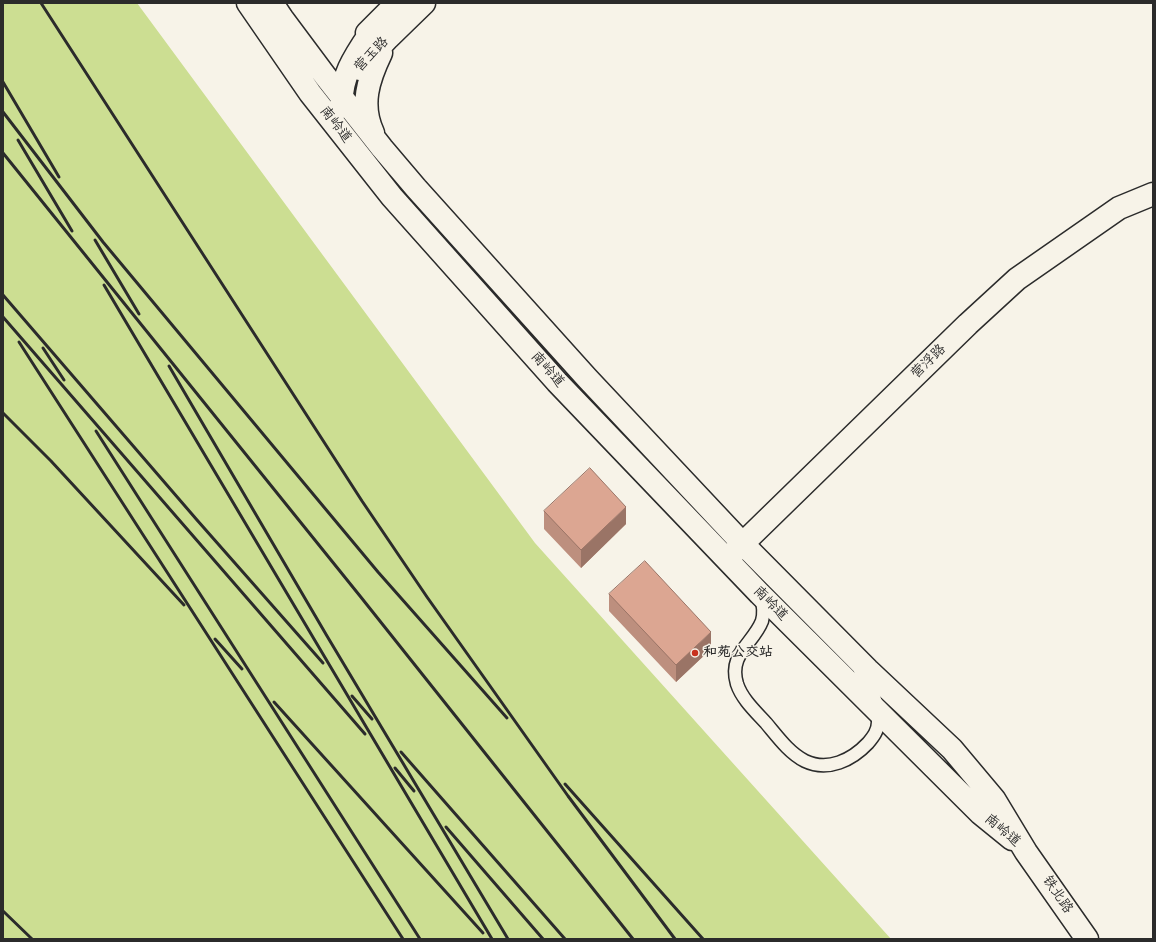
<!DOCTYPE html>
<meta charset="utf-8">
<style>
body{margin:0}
#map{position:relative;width:1156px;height:942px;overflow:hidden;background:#f7f3e8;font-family:Mynerve,sans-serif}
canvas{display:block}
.frame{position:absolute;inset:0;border:4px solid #2b2b2b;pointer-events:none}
</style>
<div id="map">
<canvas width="1156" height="942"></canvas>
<div class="frame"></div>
</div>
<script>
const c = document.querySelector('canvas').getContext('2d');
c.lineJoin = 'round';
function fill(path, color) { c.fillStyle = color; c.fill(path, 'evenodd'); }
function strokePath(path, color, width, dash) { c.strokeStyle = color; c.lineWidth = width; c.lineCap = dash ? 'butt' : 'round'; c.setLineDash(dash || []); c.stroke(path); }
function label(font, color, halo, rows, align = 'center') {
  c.font = font + ' Mynerve,"LXGW WenKai TC",sans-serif'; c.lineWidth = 3; c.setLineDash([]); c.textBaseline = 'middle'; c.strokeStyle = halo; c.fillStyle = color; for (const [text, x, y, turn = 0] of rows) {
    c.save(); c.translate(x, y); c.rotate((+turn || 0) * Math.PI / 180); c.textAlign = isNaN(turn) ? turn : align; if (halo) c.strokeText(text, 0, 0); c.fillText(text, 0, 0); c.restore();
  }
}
fill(new Path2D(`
 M3,3H137L535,543L891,939H3Z`), '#ccde92');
const service = new Path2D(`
 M761,597C763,604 764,614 762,621C753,644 728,654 737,684C742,699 755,711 766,723C777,736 789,753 805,761C828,772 852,760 868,743C873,737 878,731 878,722C880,704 870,686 860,671`);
const minor = new Path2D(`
 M729,557L968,324L1017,279L1119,208L1153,194`);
const tertiary = new Path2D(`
 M248,3L310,93L392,197L557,382L760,594L980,813L1012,839
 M272,3L282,18L326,77L382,148L416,188L587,378L742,543L868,670L952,749L994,799L1026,852L1087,939
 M367,33L397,3
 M359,69L388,38L424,3
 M342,107C339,74 360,49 377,23
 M373,133C360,105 368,80 381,53`);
strokePath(service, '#2b2b2b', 15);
strokePath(minor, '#2b2b2b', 25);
strokePath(tertiary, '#2b2b2b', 25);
strokePath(service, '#f7f3e8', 12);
strokePath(minor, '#f7f3e8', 22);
strokePath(tertiary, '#f7f3e8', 22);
strokePath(new Path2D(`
 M41,3L362,501L427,597L568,796L675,939
 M3,82L59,177
 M3,112L103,242L378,572L507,718
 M18,140L72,231
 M3,153L360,596L633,939
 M95,240L139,314
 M104,285L492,939
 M3,295L197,520L323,663
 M3,317L365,734
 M19,342L403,939
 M43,348L64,380
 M169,366L327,636L508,939
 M3,413L51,461L184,605
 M96,431L420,939
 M215,639L242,669
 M352,696L372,719
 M274,702L483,933
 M401,752L565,939
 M395,768L414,791
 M565,784L703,939
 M446,827L543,939
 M3,911L32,939`), '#2b2b2b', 3);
fill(new Path2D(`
 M544,511L626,524L581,568L544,529Z
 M609,594L711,649L676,682L609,611Z`), '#bd8f7e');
fill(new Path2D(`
 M626,507V524L581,568V550Z
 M711,632V649L676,682V665Z`), '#9a7466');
const building = new Path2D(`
 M590,468L626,507L581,550L544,511Z
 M645,561L711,632L676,665L609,594Z`);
fill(building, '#dca692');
strokePath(building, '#9a7466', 1);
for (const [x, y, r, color] of [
 [695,653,4,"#c8321e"]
]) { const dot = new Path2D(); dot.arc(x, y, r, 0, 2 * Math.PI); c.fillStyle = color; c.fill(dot); strokePath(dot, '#f7f3e8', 1.5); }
label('14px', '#2b2b2b', '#f7f3e8', [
 ["营玉路",372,55,-46],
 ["南岭道",335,125,52],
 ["营浮路",929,362,-44],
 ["南岭道",547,370,48],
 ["南岭道",770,604,45],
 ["南岭道",1002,831,40],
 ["铁北路",1057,895,56]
]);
label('bold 14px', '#2b2b2b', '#f7f3e8', [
 ["和苑公交站",703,653]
], 'left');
</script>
